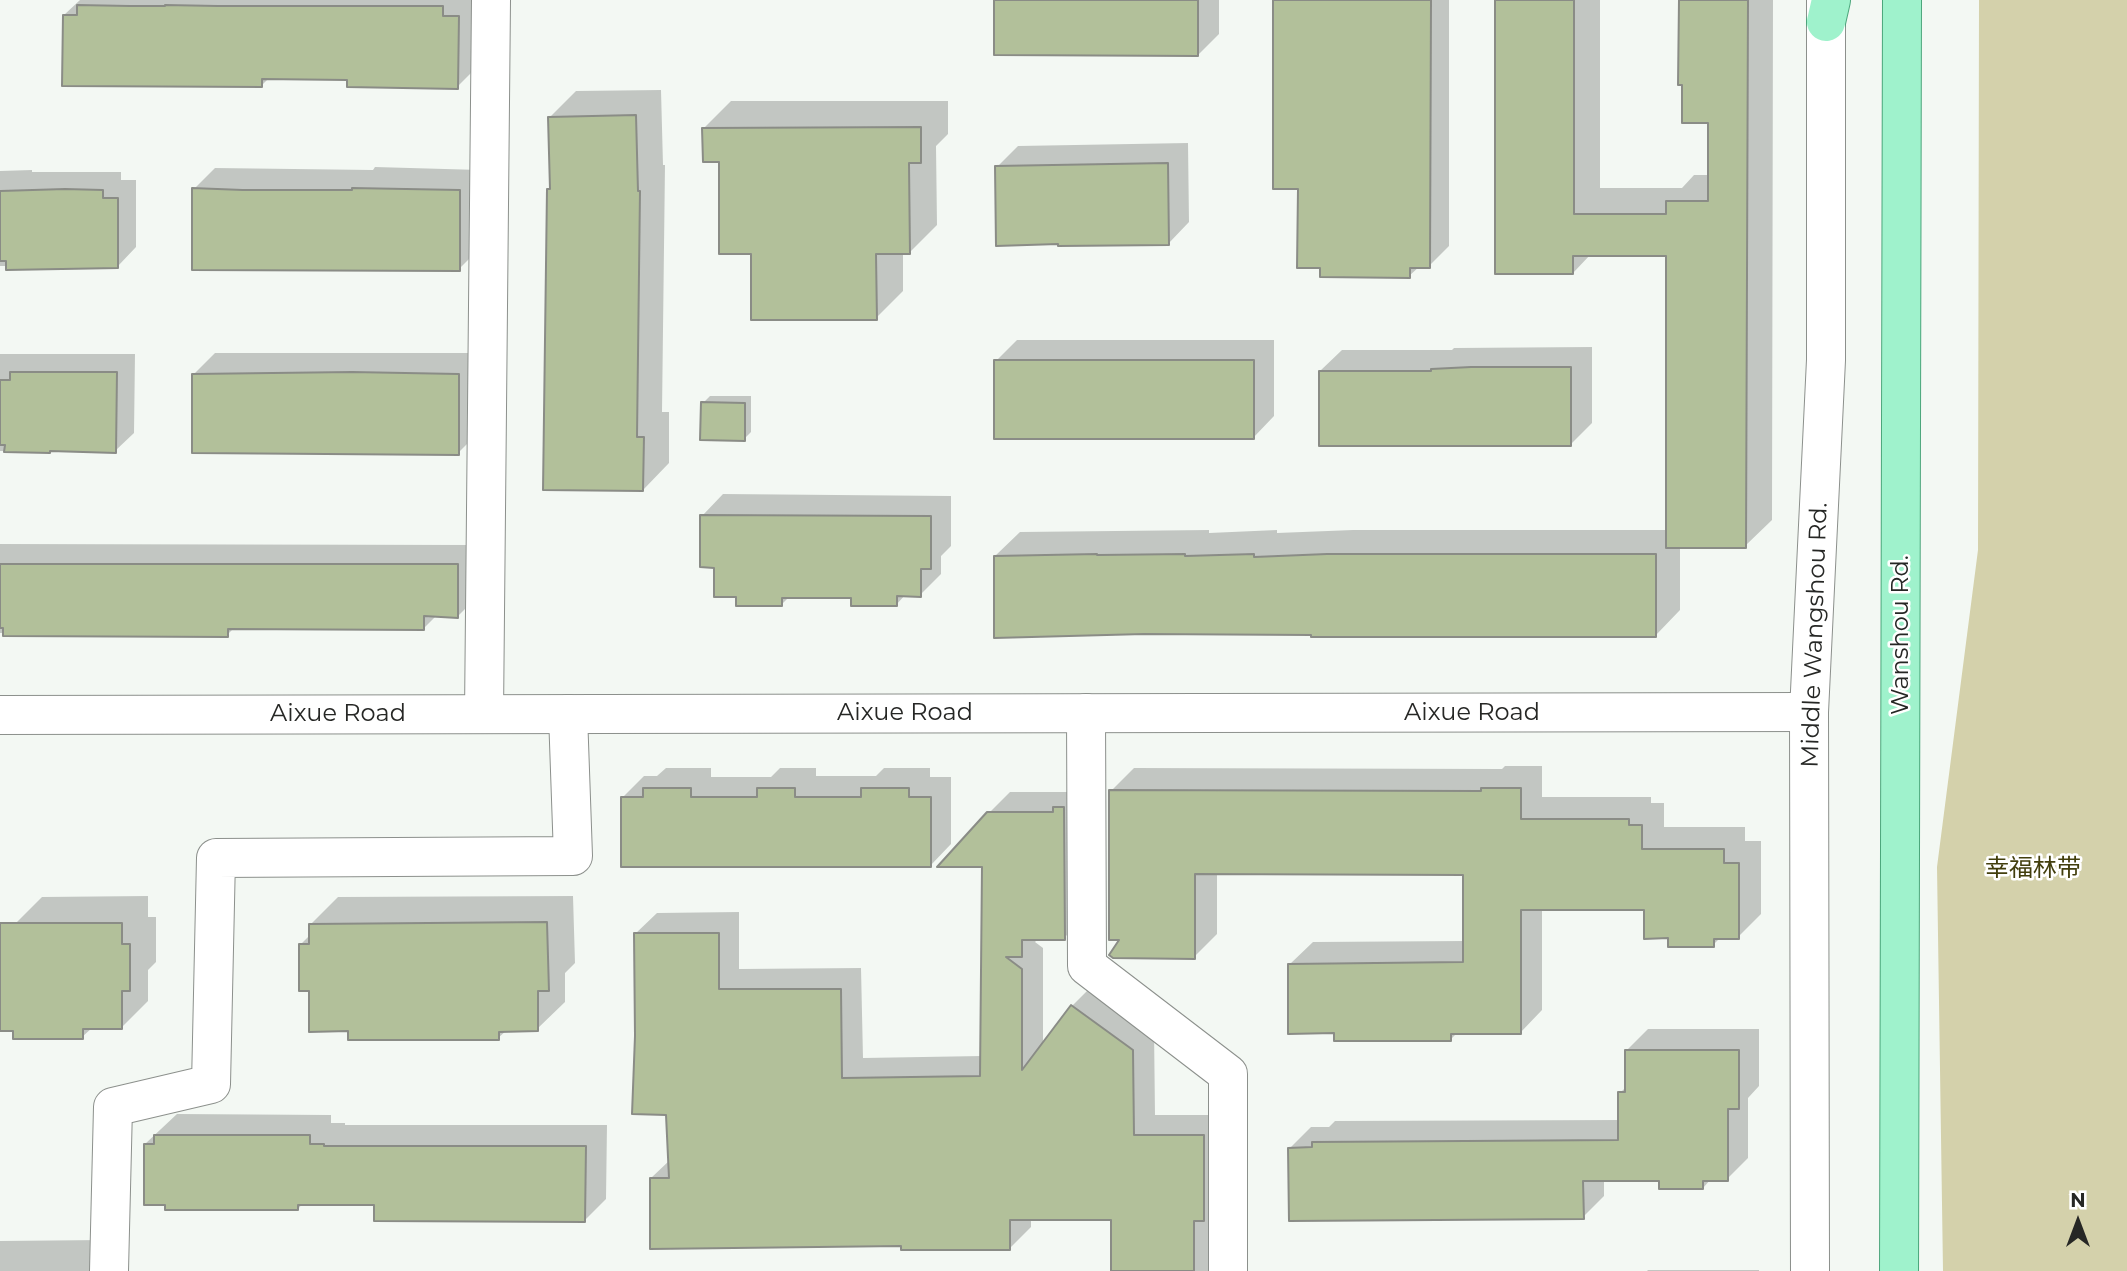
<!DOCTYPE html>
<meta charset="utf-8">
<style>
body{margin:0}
#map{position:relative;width:2127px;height:1271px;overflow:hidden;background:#f3f8f3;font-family:Montserrat,sans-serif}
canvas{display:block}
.north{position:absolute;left:2043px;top:1187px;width:70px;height:70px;-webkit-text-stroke:5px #fff;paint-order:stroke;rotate:0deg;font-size:19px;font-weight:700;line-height:28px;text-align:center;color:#262725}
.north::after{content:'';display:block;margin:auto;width:24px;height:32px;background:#262725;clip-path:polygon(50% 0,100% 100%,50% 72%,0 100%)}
</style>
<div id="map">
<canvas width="2127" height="1271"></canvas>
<div class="north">N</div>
</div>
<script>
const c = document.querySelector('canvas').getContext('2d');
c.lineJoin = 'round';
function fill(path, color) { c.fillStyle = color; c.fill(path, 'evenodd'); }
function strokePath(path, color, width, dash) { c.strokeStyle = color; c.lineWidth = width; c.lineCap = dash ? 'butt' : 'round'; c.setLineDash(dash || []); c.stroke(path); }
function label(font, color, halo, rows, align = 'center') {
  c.font = font + ' Montserrat,"Noto Sans SC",sans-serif'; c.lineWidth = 5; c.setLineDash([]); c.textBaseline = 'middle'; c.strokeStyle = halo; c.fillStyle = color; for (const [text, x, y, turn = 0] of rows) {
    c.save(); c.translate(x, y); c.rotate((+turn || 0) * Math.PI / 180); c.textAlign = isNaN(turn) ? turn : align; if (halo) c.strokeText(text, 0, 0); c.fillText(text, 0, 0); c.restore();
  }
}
fill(new Path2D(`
 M1979,0H2127V1271H1943L1937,867L1978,550Z`), '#d4d1ab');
fill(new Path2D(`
 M80,0H485L484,60L457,87L348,78L270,77L261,86L64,15Z
 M995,0H1219V34L1198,55Z
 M1275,0H1449V246L1429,266H1420L1409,276L1322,266L1300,187Z
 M1497,0H1600V188H1682L1694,175H1710V121L1680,0H1773L1772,520L1745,546H1680V610L1656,635L995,556L1020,532L1209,530V533L1277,530V533L1353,530H1668V254H1591L1573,273Z
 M661,90L663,165H665L662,412H669V463L643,490L549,190L551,187L550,117L576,91Z
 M731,101H948V134L936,146L937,225L910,252H903V291L876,318L752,252L721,160L704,128Z
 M1188,143L1189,222L1168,244L997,167L1018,146Z
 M375,167L480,170V248L459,269L194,189L215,168L373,170Z
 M32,170V172H121V180H136V247L118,266H0V171Z
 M1017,340H1274V416L1253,438L996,361Z
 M1592,347V423L1570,445L1320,371L1342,350H1452L1454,348Z
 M215,353H479V432L458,453L194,374Z
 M0,354H135L134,433L115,451L52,450L50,451H0Z
 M710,396H751V432L744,439L703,403Z
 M723,494L951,496V546L941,556V574L920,595L906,594L896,605L853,596H790L781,605L738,595L715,567L702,516Z
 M0,544L478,545V596L458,616L437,615L424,628L235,627L227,635L0,633Z
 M1505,766H1542V797H1651V803H1664V827H1745V841H1761V914L1738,937H1721L1713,945L1669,936L1646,908H1542V1010L1520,1033H1457L1450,1040L1335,1031L1290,964L1313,942L1465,941V873H1217V934L1194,957L1122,938L1111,791L1134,768L1502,769Z
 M666,768H711V777H771L780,768H816V776H876L884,768H930V777H951V844L930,866L623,797L644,776H657Z
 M1010,792H1071L1085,917L1064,938H1039L1035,942L1043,948V1045L1072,1006L1093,985L1154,1029L1155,1115H1224L1215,1271H1113V1218H1031V1227L1010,1248L903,1244L651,1178L670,1160L667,1113L636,1036L635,934L657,913L739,912V969L861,968L863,1058L982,1056L989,813Z
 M148,896V917H156V962L148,970V1001L121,1028H92L82,1037L15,924L42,897Z
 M573,896L575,963L565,973V1002L537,1029L507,1030L498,1038L350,1029L310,989L301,944L311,934V924L338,897Z
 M1648,1029H1759V1086L1748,1098V1158L1727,1179H1711L1703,1188L1661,1179H1604V1196L1583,1217L1289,1149L1311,1127H1329L1335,1121L1620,1120V1093L1627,1086V1050Z
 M177,1114L331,1115V1123H345V1125H607L606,1199L585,1220L376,1203H303L298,1209L145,1144Z
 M103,1240V1271H0V1241Z
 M1648,1270H1759V1271H1647Z`), '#0003');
const building = new Path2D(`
 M994,0H1198V56L994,55Z
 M1273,0H1431L1430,268H1410V278L1320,277V268H1297L1298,189H1273Z
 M1495,0H1574V214H1666V201H1708V123H1682V85H1678L1679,0H1748L1746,548H1666V256H1573V274H1495Z
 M77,5L130,6H165V5L218,6H443V16H459L458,89L347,87V80L262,79V87L62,86L63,15H77Z
 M636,115L638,191H640L637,437H644L643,491L543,490L547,189H550L548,117Z
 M921,127V163H909L910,254H876L877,320H751V254H719V162H703L702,128Z
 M1168,163L1169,245L1058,246V244L996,246L995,166Z
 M192,188L243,190H352V188L460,190V271L192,270Z
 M65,189L103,190V198H118V268L6,270V261H0V191Z
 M994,360H1254V439H994Z
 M1471,367H1571V446H1319V371H1431V369Z
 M10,372H117L116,453L50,451V453L4,452L5,445H0V380H10Z
 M352,372L459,374V455L192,453V374Z
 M701,402L745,403V441L700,440Z
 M700,515L931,516V569H921V597L897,596V606H851V598H782V606H736V597H714V568L700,567Z
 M1097,554V555L1185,554V556L1254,554V557L1327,554H1656V637H1311V635L1144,634L994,638V556Z
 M0,564H458V618L424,616V630L228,629V637L3,636V628H0Z
 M643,788H691V797H757V788H795V797H861V788H909V797H931V867H621V797H643Z
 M1481,788H1521V819H1629V825H1642V849H1724V863H1739V939H1714V947H1668V938L1644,939V910H1521V1034H1451V1041H1334V1033L1288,1034V964L1463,962V875L1195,874V959L1113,958L1109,955L1119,940H1109V790L1481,791Z
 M1053,807H1064L1065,940H1022V957H1006L1022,969V1070L1071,1005L1133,1050L1134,1135H1204V1221H1194V1271H1111V1220H1010V1250H901V1246L650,1249V1178H669L666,1115L632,1114L635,1036L634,933H719V989H841L842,1078L980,1076L982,867H937L987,812H1053Z
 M547,922L549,991H538V1031L499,1032V1040H348V1031L309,1032V991H299V944H309V924Z
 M0,923H122V944H130V991H122V1029H83V1039H13V1031H0Z
 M1625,1050H1739V1109H1728V1181H1703V1189H1659V1181H1583L1584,1219L1289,1221L1288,1148L1312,1147V1142L1618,1140V1092H1625Z
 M154,1135H310V1144H324V1146H586L585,1222L374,1221V1205H298V1210H165V1205H144V1144H154Z`);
fill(building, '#b2c09a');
strokePath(building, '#8a8c86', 2);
const minor = new Path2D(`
 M1086,713L1087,966L1228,1074V1271
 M484,714L491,0
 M109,1271L113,1107L211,1084L216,858L573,856L568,714`);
const tertiary = new Path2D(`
 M0,715L1809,712`);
const secondary = new Path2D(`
 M1810,1271L1809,712L1826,360V0`);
const primary = new Path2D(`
 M1826,22L1831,0
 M1899,1271L1902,0`);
strokePath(minor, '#8c908c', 40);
strokePath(tertiary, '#8c908c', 40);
strokePath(secondary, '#8c908c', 40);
strokePath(primary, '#4ba67b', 40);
strokePath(minor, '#fff', 38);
strokePath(tertiary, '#fff', 38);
strokePath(secondary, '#fff', 38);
strokePath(primary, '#9ff2cc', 38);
label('24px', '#262725', '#fff', [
 ["Middle Wangshou Rd.",1815,635,-88],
 ["Wanshou Rd.",1901,635,-90],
 ["Aixue Road",905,713],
 ["Aixue Road",1472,713],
 ["Aixue Road",338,714]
]);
label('24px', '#423e0d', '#fff', [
 ["幸福林带",2033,869]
]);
</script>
